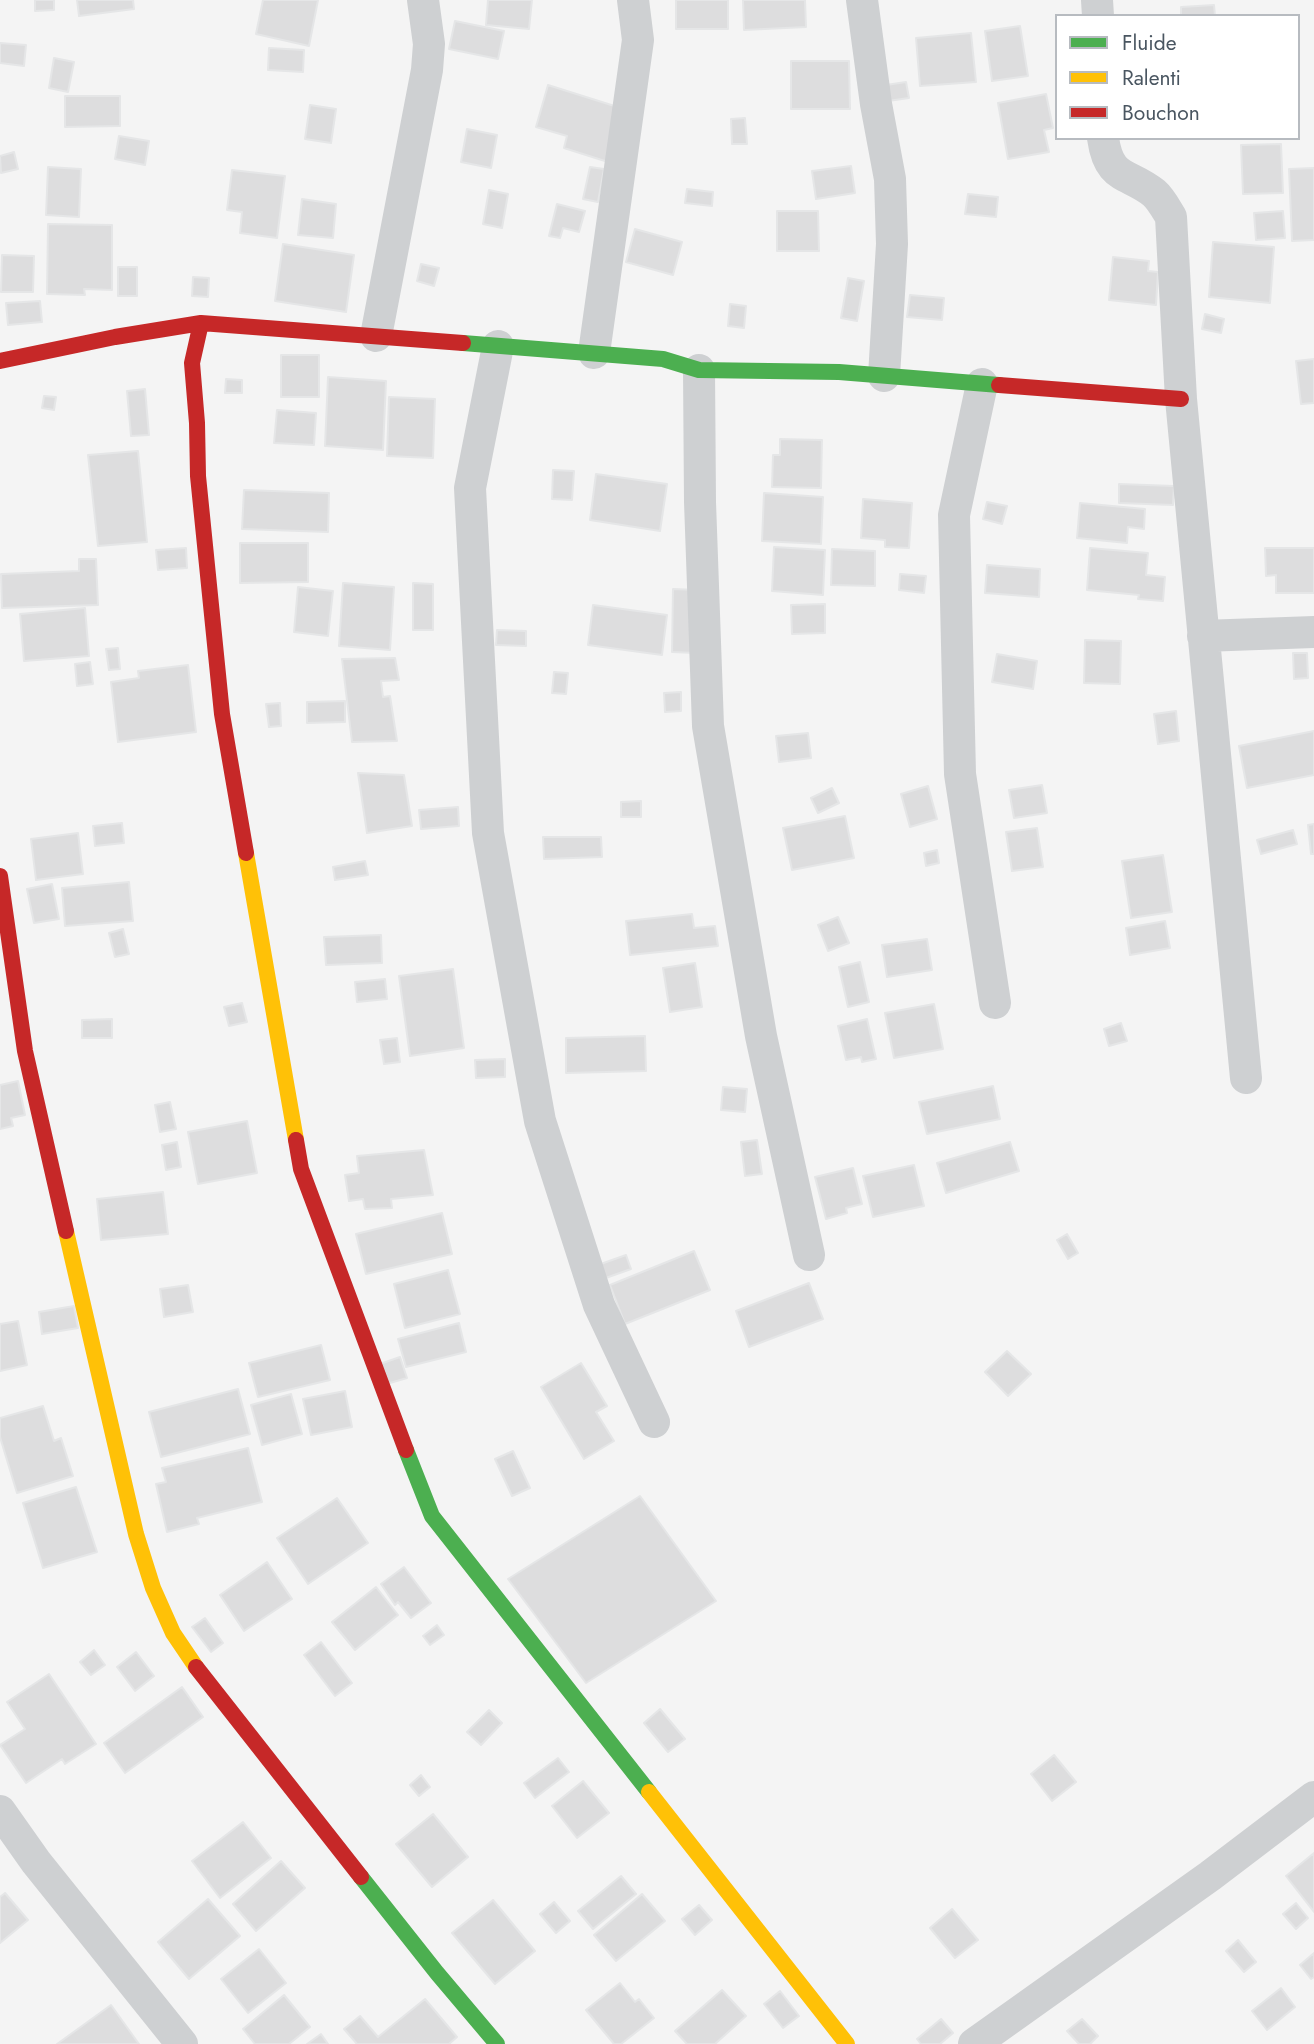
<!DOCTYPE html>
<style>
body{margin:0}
#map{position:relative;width:1314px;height:2044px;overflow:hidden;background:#f4f4f4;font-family:Jost,sans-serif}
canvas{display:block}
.legend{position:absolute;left:1055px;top:14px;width:245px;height:126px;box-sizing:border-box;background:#fff;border:2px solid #b7bbc0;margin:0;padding:9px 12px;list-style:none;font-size:21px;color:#4a5661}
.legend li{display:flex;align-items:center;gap:14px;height:35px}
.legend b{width:35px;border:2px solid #b7bbc0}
</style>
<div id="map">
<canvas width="1314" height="2044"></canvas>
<ul class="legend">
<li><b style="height:9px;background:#4caf50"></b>Fluide</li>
<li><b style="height:9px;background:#ffc107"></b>Ralenti</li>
<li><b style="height:9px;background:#c62828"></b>Bouchon</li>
</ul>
</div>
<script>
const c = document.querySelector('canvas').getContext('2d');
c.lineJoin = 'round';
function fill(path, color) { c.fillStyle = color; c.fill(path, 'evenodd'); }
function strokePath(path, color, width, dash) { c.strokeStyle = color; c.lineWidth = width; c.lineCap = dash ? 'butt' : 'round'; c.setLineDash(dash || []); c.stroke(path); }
const building = new Path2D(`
 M35,0H54V10L35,11Z
 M77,0H133L134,9L79,16Z
 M263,0H318L309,46L256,34Z
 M488,0H532L529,29L486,25Z
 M676,0H728V29H676Z
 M743,0H805L806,27L744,30Z
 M1214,5L1215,16H1181V7Z
 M455,21L504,31L498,59L449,49Z
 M1020,26L1028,76L992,81L985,31Z
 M971,33L976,82L920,86L916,38Z
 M0,43L26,45L24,66L0,63Z
 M269,48L304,50L303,72L268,70Z
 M54,58L74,62L68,92L49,88Z
 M791,61H849L850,109H791Z
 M906,82L909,98L888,101L886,85Z
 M548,85L624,109L608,162L564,148L567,136L536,127Z
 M1046,94L1053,128L1044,130L1049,152L1008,159L998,103Z
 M65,96H120V126L65,127Z
 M310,105L336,109L331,143L305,139Z
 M745,118L747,144H732L731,119Z
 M467,129L497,135L491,168L461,162Z
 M119,136L149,141L145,165L115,159Z
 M1281,144L1283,193L1243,194L1241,145Z
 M14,152L18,169L1,173L0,156Z
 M851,166L855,193L816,199L812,171Z
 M48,167L81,169L79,217L46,215Z
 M590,167L604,169L598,202L583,199Z
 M1314,168V240L1292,241L1289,169Z
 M232,170L285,176L277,238L240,233L242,212L227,210Z
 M687,189L713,192L712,206L685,203Z
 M489,190L508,194L502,228L483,224Z
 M968,194L998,197L996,217L965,214Z
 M302,199L336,204L333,238L298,235Z
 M557,204L585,211L579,232L563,228L560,238L549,236Z
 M777,211H818L819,251H777Z
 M1283,211L1285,238L1256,240L1254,213Z
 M48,224L112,225V290L84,289L85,295L47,294Z
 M635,229L682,242L673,275L626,262Z
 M1213,242L1274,247L1270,303L1209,297Z
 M283,244L354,255L346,312L275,301Z
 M2,255L34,256L33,292H1Z
 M1113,257L1149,261L1148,271L1158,272L1156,305L1109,300Z
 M421,264L439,268L434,286L417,281Z
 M118,267H137V296H118Z
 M193,277L209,278L208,297L192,296Z
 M848,278L864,281L857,321L841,318Z
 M910,295L944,298L942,320L907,317Z
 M40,301L42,322L8,325L6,303Z
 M730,304L746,306L744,328L728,326Z
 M1205,314L1224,319L1221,333L1202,329Z
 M281,355H319V397H281Z
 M1314,359V403L1301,404L1296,361Z
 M328,377L386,381L383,450L325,446Z
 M226,379L242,380V393H225Z
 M145,389L149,435L131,436L127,391Z
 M44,396L56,397L54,410L42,408Z
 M389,397L435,399L433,458L387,456Z
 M277,410L316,413L314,445L274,443Z
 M780,439L822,440L821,488L772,487L773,455H780Z
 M138,451L147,542L98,546L88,455Z
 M553,470L574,471L572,500L552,499Z
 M596,474L667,484L660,531L590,520Z
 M1119,484L1174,486L1173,505L1119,503Z
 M244,490L329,493L328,532L242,529Z
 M764,493L823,497L821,544L762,541Z
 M863,499L912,503L909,548L885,547V540L861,538Z
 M987,502L1007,506L1002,524L983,519Z
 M1080,503L1145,509L1144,529L1128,527L1127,543L1077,538Z
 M240,543H308V582L240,583Z
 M774,547L825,550L823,595L772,591Z
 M186,548L187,568L158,570L156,550Z
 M1090,548L1148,553L1146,575L1165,577L1163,601L1138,599L1139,595L1087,590Z
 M1265,548H1314V593H1276V575L1266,576Z
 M832,549L875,551V586L831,585Z
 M79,559H96L98,605L2,608L1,574L79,571Z
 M987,565L1040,569L1039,597L985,593Z
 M900,574L926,576L924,593L899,590Z
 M343,583L394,587L390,650L339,646Z
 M413,583L433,584V630H413Z
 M298,587L333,591L328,636L294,632Z
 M673,589L697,590L696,653L672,652Z
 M825,604V633L792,634L791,605Z
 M593,605L667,615L662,655L588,645Z
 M85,608L89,656L24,661L20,614Z
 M497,630L526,631V646L496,645Z
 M1085,640L1121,641L1120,684L1084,683Z
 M118,648L120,669L109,670L106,649Z
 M1293,653H1307L1308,678L1294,679Z
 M997,654L1037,661L1033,689L992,682Z
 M395,658L399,680L381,681L383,697L390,696L397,741L352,742L342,659Z
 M90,662L93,684L77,686L75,664Z
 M188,665L196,732L118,742L111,682L139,678L138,671Z
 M554,672L568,673L566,694L552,693Z
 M681,692V711L665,712L664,693Z
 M345,701V722L307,723V702Z
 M280,703L281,726L269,727L266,704Z
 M1176,711L1179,741L1158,744L1154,714Z
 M1314,731V775L1247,788L1239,746Z
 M808,733L811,758L779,762L776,736Z
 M358,773L404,775L412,826L367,833Z
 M1042,785L1047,813L1014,818L1009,790Z
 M928,786L937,819L910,827L901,794Z
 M832,788L839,803L818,813L811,798Z
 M641,801V817H621V802Z
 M458,807L459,826L421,829L419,810Z
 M845,816L854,858L792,870L783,828Z
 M122,823L124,843L95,846L93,826Z
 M1314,824V854H1311L1308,825Z
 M1037,828L1043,867L1012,871L1006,832Z
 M1293,830L1297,844L1261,854L1257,840Z
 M78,833L83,874L36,880L31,839Z
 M543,837H601L602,857L544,859Z
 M937,850L939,863L926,866L924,853Z
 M1163,855L1172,912L1131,918L1122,861Z
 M365,861L368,875L335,880L333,867Z
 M129,882L133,921L65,926L62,888Z
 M52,884L59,919L34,923L27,889Z
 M692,914L694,928L715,926L718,946L630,955L626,921Z
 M838,917L849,943L828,951L818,925Z
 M1165,921L1170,948L1130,955L1126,928Z
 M123,929L129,954L115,957L109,933Z
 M381,935L382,963L326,965L324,937Z
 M927,939L932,970L887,977L882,945Z
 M860,962L869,1002L848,1007L839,967Z
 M695,963L702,1007L670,1012L663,968Z
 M453,969L464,1048L410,1056L399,976Z
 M385,979L387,999L357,1002L355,982Z
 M242,1003L247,1022L229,1026L224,1007Z
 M934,1004L943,1049L894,1058L885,1013Z
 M112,1019V1038H82V1020Z
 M867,1019L876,1059L862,1062L861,1057L846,1060L838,1026Z
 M1121,1023L1127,1041L1109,1046L1104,1029Z
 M645,1036L646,1071L566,1073V1038Z
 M397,1038L400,1062L384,1064L380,1040Z
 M505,1059V1077L476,1078L475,1060Z
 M18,1081L25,1115L11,1118L13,1126L0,1129V1085Z
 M993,1086L1000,1119L927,1134L919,1102Z
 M723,1087L747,1089L745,1112L721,1110Z
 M170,1102L176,1129L160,1132L155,1105Z
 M247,1121L257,1173L198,1184L188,1132Z
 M757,1140L762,1174L745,1176L741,1142Z
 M177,1142L181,1167L166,1170L162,1145Z
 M1010,1142L1019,1171L946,1193L937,1163Z
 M424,1150L433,1195L391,1199L392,1208L365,1209L363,1199L349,1201L345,1175L359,1173L357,1156Z
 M914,1165L924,1206L873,1217L863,1176Z
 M853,1168L862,1204L846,1208L847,1213L826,1219L815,1177Z
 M163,1192L168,1234L101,1240L97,1199Z
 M442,1213L452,1254L366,1274L356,1234Z
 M1067,1234L1078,1253L1068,1259L1057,1240Z
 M694,1251L710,1290L625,1324L610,1285Z
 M626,1255L631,1269L603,1279L598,1265Z
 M448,1270L460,1314L405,1328L394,1284Z
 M809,1283L823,1319L749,1347L736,1311Z
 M188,1285L193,1312L164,1317L160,1289Z
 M74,1306L78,1328L42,1334L39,1312Z
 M18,1321L27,1365L0,1371V1324Z
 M459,1323L466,1352L406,1367L398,1339Z
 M321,1345L330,1380L258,1397L249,1363Z
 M1007,1351L1031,1374L1008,1396L985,1372Z
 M400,1357L407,1378L383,1385L377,1365Z
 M581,1363L607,1406L596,1412L614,1441L584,1459L541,1387Z
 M238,1389L250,1434L161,1457L149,1412Z
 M345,1391L352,1427L311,1435L303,1399Z
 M291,1394L302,1434L262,1445L251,1405Z
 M43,1406L54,1441L61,1438L73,1476L17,1493L0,1437V1418Z
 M248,1448L262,1502L197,1518L199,1524L167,1532L156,1484L166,1482L162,1468Z
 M513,1451L530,1488L512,1496L495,1459Z
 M76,1487L97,1552L43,1568L23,1503Z
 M640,1496L716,1601L586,1683L508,1579Z
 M337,1498L368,1543L308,1584L277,1538Z
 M267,1562L292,1599L244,1631L220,1595Z
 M404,1567L431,1603L411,1618L398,1602L395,1605L381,1584Z
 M376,1587L398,1615L355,1650L332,1622Z
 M205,1618L223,1643L211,1652L192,1627Z
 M437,1625L444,1635L430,1645L423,1636Z
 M321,1642L352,1683L335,1696L304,1655Z
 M94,1650L105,1665L91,1675L80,1662Z
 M136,1652L154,1676L135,1691L117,1667Z
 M49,1674L96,1744L65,1764L62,1759L26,1783L0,1745L25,1729L7,1702Z
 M182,1687L203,1717L125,1773L104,1743Z
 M660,1709L685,1739L668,1752L644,1723Z
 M489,1710L502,1723L481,1745L467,1732Z
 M1054,1755L1076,1782L1052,1801L1031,1774Z
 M558,1758L569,1772L535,1798L524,1783Z
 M421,1775L430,1787L419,1796L410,1785Z
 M583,1781L609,1813L577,1838L552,1806Z
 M433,1814L468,1857L432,1887L396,1844Z
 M243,1822L271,1858L220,1898L192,1861Z
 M1314,1853V1912L1286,1876Z
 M281,1861L305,1888L256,1931L233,1904Z
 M621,1876L636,1894L593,1929L578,1911Z
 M5,1893L28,1920L0,1943V1897Z
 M642,1894L665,1921L616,1961L594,1935Z
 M208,1899L240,1936L189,1979L158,1942Z
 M493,1900L535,1951L495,1984L452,1933Z
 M554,1902L570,1921L556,1933L540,1914Z
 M1296,1903L1308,1918L1296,1929L1283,1914Z
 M699,1905L712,1920L695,1935L682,1919Z
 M952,1909L978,1940L955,1958L930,1928Z
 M1238,1940L1256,1962L1244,1972L1226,1951Z
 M259,1949L286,1983L248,2013L221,1979Z
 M1314,1953V1977L1311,1979L1300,1965Z
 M620,1983L635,2002L639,1999L654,2018L621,2044H614L586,2010Z
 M1281,1988L1295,2007L1267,2030L1252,2011Z
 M722,1990L746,2016L715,2044H687L675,2031Z
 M780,1991L799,2016L783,2028L764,2004Z
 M284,1995L310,2027L289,2044H255L243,2029Z
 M425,1999L457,2037L449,2044H357L344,2029L360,2016L378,2037Z
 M111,2005L139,2044H57Z
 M941,2019L953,2033L940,2044H921L917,2039Z
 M1082,2019L1098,2036L1090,2044H1079L1067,2031Z
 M321,2034L328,2044H307Z`);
fill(building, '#ddddde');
strokePath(building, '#e5e6e7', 2);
strokePath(new Path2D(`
 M862,0L876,104L890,179L892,244L884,376
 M1097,0L1098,16
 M1103,138C1109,181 1128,172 1154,193C1161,199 1166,209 1171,217L1181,399L1246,1078
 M376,336L427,70L429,44L423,0
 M498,346L470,488L488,833L540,1121L599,1305L654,1422
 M594,353L638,40L633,0
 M699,370L700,502L708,726L761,1036L809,1255
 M982,384L954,515L960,774L995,1003
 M1203,636L1314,632
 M0,1811L36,1862L182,2044
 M974,2044L1210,1876L1314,1797`), '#ced0d2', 32);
strokePath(new Path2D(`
 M463,343L663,359L699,370L839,372L999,385
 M406,1450L432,1516L649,1792
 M361,1877L437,1973L497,2044`), '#4caf50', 16);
strokePath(new Path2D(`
 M246,853L296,1140
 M66,1231L136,1534L153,1588L173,1633L196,1667
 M649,1792L847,2044`), '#ffc107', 16);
strokePath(new Path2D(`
 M201,323L192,363L197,423L198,476L222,714L246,853
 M0,361L115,337L201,323L463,343
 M999,385L1181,399
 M0,876L25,1051L66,1231
 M296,1140L301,1169L406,1450
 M196,1667L361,1877`), '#c62828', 16);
</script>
